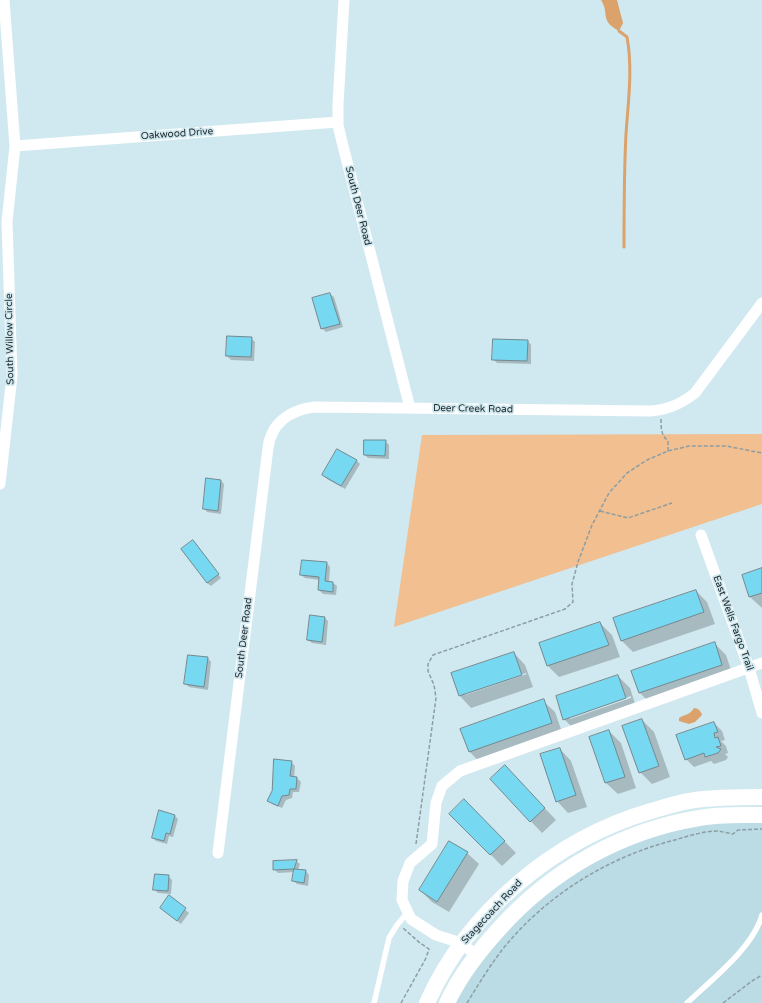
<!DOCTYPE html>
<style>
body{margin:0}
canvas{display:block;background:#d0e8ef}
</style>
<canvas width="762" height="1003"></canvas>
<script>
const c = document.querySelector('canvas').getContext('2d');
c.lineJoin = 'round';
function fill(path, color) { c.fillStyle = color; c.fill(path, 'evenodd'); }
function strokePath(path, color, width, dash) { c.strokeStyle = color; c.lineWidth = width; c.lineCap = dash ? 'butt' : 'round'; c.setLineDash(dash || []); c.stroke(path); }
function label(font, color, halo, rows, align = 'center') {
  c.font = font + ' "Varela Round",sans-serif'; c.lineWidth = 3.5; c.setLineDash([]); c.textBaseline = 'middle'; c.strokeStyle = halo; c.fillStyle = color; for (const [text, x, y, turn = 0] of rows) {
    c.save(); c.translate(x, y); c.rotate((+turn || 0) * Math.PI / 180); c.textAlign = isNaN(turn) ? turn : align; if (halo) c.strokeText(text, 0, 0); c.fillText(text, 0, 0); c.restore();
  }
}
fill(new Path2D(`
 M762,815V1003H447L511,916L622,840Z`), '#bbdbe5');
fill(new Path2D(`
 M762,434V504L394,627L422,435Z`), '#f1bf90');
fill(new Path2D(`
 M601,0H617L623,23L619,31C599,20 610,14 601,0Z
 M694,708C698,708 701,711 702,715L695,722L689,724L679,721V718C685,714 690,715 694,708Z`), '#dba26b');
fill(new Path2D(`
 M330,294L334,297L343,327L326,332L322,328Z
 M251,338L255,342L254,361L231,360L227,356Z
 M528,341L531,345V364L497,363L493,359Z
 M385,441L389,445V459L368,458L365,455Z
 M356,460L360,464L345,489L327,479L323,475Z
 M221,481L224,484L221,514L207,512L204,508Z
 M197,545L221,578L211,586L207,583Z
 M327,563L330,567L329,582L333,583L337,586L336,595L323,594L319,590L320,580L305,578L301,575Z
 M762,569V608L750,597L743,575Z
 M696,591L707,602L715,624L633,652L622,641Z
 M325,618L328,621L326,645L312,643L308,640Z
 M600,623L612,635L620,657L559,677L548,666Z
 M714,643L726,655L733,676L651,704L640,693Z
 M514,653L525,665L533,687L471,708L460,696L452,674ZM526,673L527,674L465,695V693Z
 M208,658L211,662L208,690L189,687L186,684Z
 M618,676L630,688L637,710L576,731L564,719ZM631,696V698L570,719V717Z
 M543,701L555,712L563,735L481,764L470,752L462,729Z
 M642,720L654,732L670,777L652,784L640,772Z
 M714,723L722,731L725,740L721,741L726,746L728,753L725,754L728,757L726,760L714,764L711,761L694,767L686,759Z
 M609,731L621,743L636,788L618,794L606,783Z
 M560,749L571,761L587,807L568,813L557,801Z
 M291,762L295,766L294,778H297L301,782L299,792H293L292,798L286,800L282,808L272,804L268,800Z
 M516,778L556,820L542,833L491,779Z
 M464,800L516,853L502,866L450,814Z
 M174,815L178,819L173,837L169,836L167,844L156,841L153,838Z
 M467,853L479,864L449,912L432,902L420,890Z
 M296,861L300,864L298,870L306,871L309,875L308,886L297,884L294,881L295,872L278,873L274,869Z
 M168,876L172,880L171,894L158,893L155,890Z
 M170,897L189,913L181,924L164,911Z`), '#0003');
strokePath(new Path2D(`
 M619,31L627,37C633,69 628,103 626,134C624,172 624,210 624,247`), '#dba26b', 3);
const building = new Path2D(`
 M330,293L340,324L321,329L312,298Z
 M227,336L252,337L251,357L226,356Z
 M493,339L528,340L527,361L492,360Z
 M364,440H386L385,456L364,455Z
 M337,449L357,460L341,486L322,475Z
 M206,478L221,480L218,511L203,509Z
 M193,540L219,574L207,583L181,549Z
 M302,560L327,562L325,581L333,582V592L318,590L319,577L300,575Z
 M762,568V593L749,597L742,575Z
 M696,590L704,612L621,641L613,618Z
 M310,615L325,617L322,642L307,640Z
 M600,622L609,645L547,666L539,643Z
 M715,642L722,665L639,693L631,671Z
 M514,652L522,675L459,696L451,673Z
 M188,655L208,657L204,687L184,684Z
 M618,675L626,698L563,720L556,696Z
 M544,699L552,723L469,752L460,729Z
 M642,719L659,766L639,773L622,726Z
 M714,722L718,732L714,733L715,738L718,737L721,746L716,747L721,749L718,753L705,757L704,753L685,760L676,735Z
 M609,730L625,777L605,783L589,737Z
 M560,748L576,795L556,802L540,754Z
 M274,759L292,761L290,776L297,777L296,789H290L289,795L282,796L278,806L267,801L272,791Z
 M505,765L545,808L530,822L490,779Z
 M464,799L505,841L490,855L449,814Z
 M159,810L175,815L170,834L166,833L164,841L152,838Z
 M449,841L468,852L437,902L419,890Z
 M297,860L294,869L273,870V861Z
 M294,869L306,870L304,883L292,881Z
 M155,874L169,875L168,891L153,890Z
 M169,895L186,908L177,921L160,908Z`);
fill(building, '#76d8f1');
strokePath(building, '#73898f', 1);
strokePath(new Path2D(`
 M661,419C661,428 661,435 668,441V451
 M600,511L628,518L672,503
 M416,844L436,698L434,685L428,671V664L433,655L565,609L573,602L572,584L578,562L592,525L609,493L627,473L647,460L668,451L689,446H726L762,453
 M401,1003L426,958L429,949L420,943L403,928
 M467,1003C478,985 489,967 502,950C544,897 606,858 671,841C686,837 702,831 718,831C723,832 728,833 733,834L738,830L762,829
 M723,1003L752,981L762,975`), '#8c9ea4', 1.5, [4, 2]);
strokePath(new Path2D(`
 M374,1003L389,938L397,925L408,912
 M687,1003C711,980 753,948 762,915`), '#fff', 5.5);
strokePath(new Path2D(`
 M344,0L338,105V125L342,142L410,408
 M15,146L338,122
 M0,484L12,376L7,222L15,146L4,0
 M701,535L749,668L762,713
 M218,853L268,448C271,423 290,410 314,407L650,411C668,410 681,404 695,393L762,303
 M476,955L461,943L436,935L411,919L402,900L403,881L410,863L432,844L436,803L442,786L460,771L762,663`), '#fff', 11);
strokePath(new Path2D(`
 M427,1003C468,911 555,839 651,811C665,807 680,802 695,800C717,797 740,797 762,797
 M447,1003C460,975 479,951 499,929C552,870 621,831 699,818C719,814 741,815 762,815`), '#fff', 16);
label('10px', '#1d2629', '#d0e8ef', [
 ["Oakwood Drive",177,134,-4],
 ["South Deer Road",358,206,76],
 ["South Willow Circle",10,339,-91],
 ["Deer Creek Road",473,409,1],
 ["East Wells Fargo Trail",733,623,70],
 ["South Deer Road",244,638,-83],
 ["Stagecoach Road",492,912,-47]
]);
</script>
